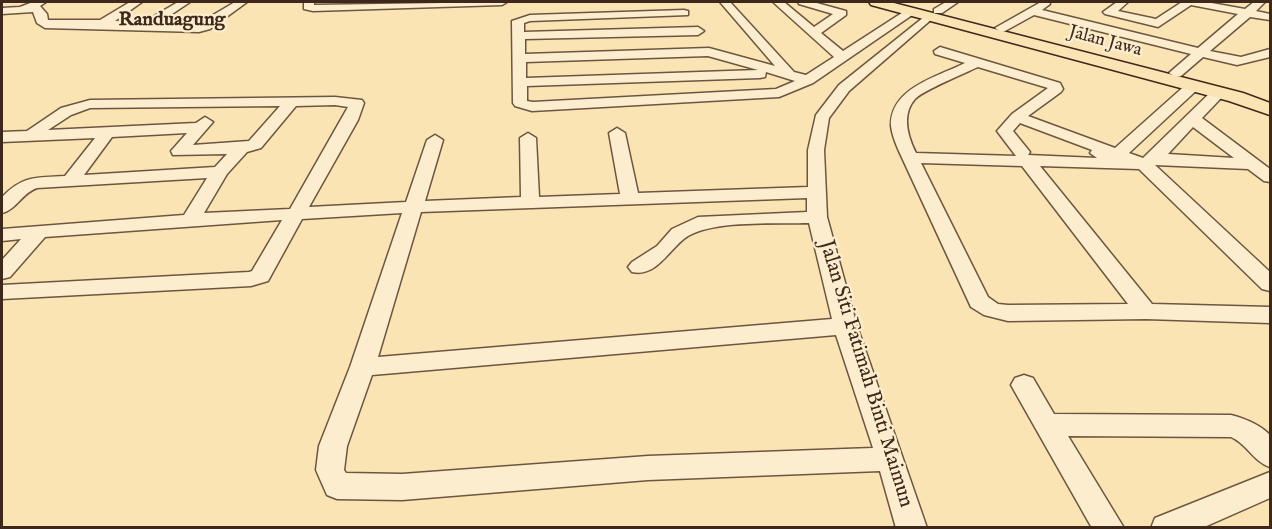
<!DOCTYPE html>
<style>
body{margin:0}
#map{position:relative;width:1272px;height:529px;overflow:hidden;background:#fae4b3;font-family:"IM FELL English",serif}
canvas{display:block}
.frame{position:absolute;inset:0;border:3px solid #3e271b;pointer-events:none}
</style>
<div id="map">
<canvas width="1272" height="529"></canvas>
<div class="frame"></div>
</div>
<script>
const c = document.querySelector('canvas').getContext('2d');
c.lineJoin = 'round';
function strokePath(path, color, width, dash) { c.strokeStyle = color; c.lineWidth = width; c.lineCap = dash ? 'butt' : 'round'; c.setLineDash(dash || []); c.stroke(path); }
function fill(path, color) { c.fillStyle = color; c.fill(path, 'evenodd'); }
function label(font, color, halo, rows, align = 'center') {
  c.font = font + ' "IM FELL English",serif'; c.lineWidth = 4.5; c.setLineDash([]); c.textBaseline = 'middle'; c.strokeStyle = halo; c.fillStyle = color; for (const [text, x, y, turn = 0] of rows) {
    c.save(); c.translate(x, y); c.rotate((+turn || 0) * Math.PI / 180); c.textAlign = isNaN(turn) ? turn : align; if (halo) c.strokeText(text, 0, 0); c.fillText(text, 0, 0); c.restore();
  }
}
const minor = new Path2D(`
 M33,2H46L40,6L47,14L48,20H100L130,2H142L115,21L144,22L178,2H190L157,24H198L235,2H247L210,29L199,32L45,28L37,23L33,12L2,14V8L20,7Z
 M304,2H314V5L507,2L502,5L313,11L304,9Z
 M720,2H730L794,72L806,75L834,57L773,2H784L814,27L833,14L799,4L798,2H813L846,11V15L821,33L843,51L908,9H916L918,11L813,83L779,97L532,111L515,106L513,103L512,21L530,15L684,10L688,11V15L530,21L524,23V32L698,27L704,31L698,35L525,39V54L709,48L775,66ZM708,56L758,70L526,78V62ZM766,72L795,81L776,89L533,102L527,101V86L760,78L765,77Z
 M946,2H958L942,13H934V9Z
 M1041,2H1049L1050,4L1042,10L1198,48L1238,14L1191,5L1158,27L1105,14L1103,12L1117,2H1128L1118,11L1156,19L1182,2H1206L1245,9L1254,2H1265L1256,11L1270,14V20L1250,17L1210,51L1241,57L1270,49V57L1237,65L1203,57L1181,76L1176,77L1169,73L1191,54L1034,15L1005,31L1001,32L995,28Z
 M929,13L933,14V18L849,91L829,118L824,150L827,217L857,326L927,528H896L880,471L648,480L402,500L337,499L327,495L316,470L319,446L350,367L402,213L302,219L268,281L251,286L2,299V285L249,272L252,271L282,220L45,237L10,277L2,279V260L21,239L2,241V229L184,215L207,178L37,188C22,193 16,210 2,213V197C24,175 35,178 65,176L95,138L2,142V132L27,131L61,108L90,100L335,97L362,100L364,103L358,120L309,207L406,202L427,140L435,135L443,140L425,201L521,197L520,138L528,133L536,138L539,197L620,194L609,133L617,128L625,133L638,193L808,187V150L816,115L839,85ZM335,105L348,107L290,209L204,213L227,174L247,152L261,148L296,106ZM280,106L249,141L193,145L213,122L205,117L196,123L48,130L71,115L90,108ZM187,133L171,151L173,155L227,154L215,167L84,175L112,137ZM807,198V212L698,217L672,229L657,246L632,262L628,267L632,272C657,278 670,247 688,236C716,220 775,224 809,223L832,319L378,357L421,212ZM836,335L873,448L648,456L402,474L346,473L344,470L347,446L372,375Z
 M940,47L1060,83L1063,89L1061,92L1028,116L1115,148L1189,82H1199L1201,85L1199,88L1129,153L1143,158L1214,89H1224L1226,92L1224,95L1202,118L1270,169V182L1264,181L1248,169L1155,165L1270,272V291L1262,289L1139,169L1040,166L1152,304L1270,307V323L1146,319L1008,321L984,315L971,307L898,149C895,142 892,134 891,126C890,88 937,77 965,63L935,54L934,51ZM978,67L1048,88L1012,114L997,131L1016,156L916,153C908,137 901,115 915,99C922,91 965,73 978,67ZM1020,123L1092,150L1090,153L1097,158L1028,155L1030,152L1013,131ZM1193,127L1234,158L1168,154ZM921,163L1022,166L1128,304L1008,305L998,304L988,297Z
 M1024,375L1033,378L1054,414L1231,415C1246,419 1259,424 1270,435V467C1254,462 1247,444 1231,437L1068,436L1124,528H1092L1011,385L1015,378Z
 M1270,472V498L1202,528H1151L1155,518Z`);
const major = new Path2D(`
 M869,2H890L1243,93L1270,103V115L1229,101L871,5Z`);
strokePath(minor, '#6d5641', 3);
strokePath(major, '#3e271b', 3);
fill(minor, '#fcedce');
fill(major, '#fae4b3');
label('18px', '#3e271b', '#fcedce', [
 ["Jalan Jawa",1105,42,15]
]);
label('bold 20px', '#3e271b', '#fcedce', [
 ["Randuagung",172,21]
]);
label('21px', '#3e271b', '#fcedce', [
 ["Jalan Siti Fatimah Binti Maimun",865,374,73]
]);
</script>
